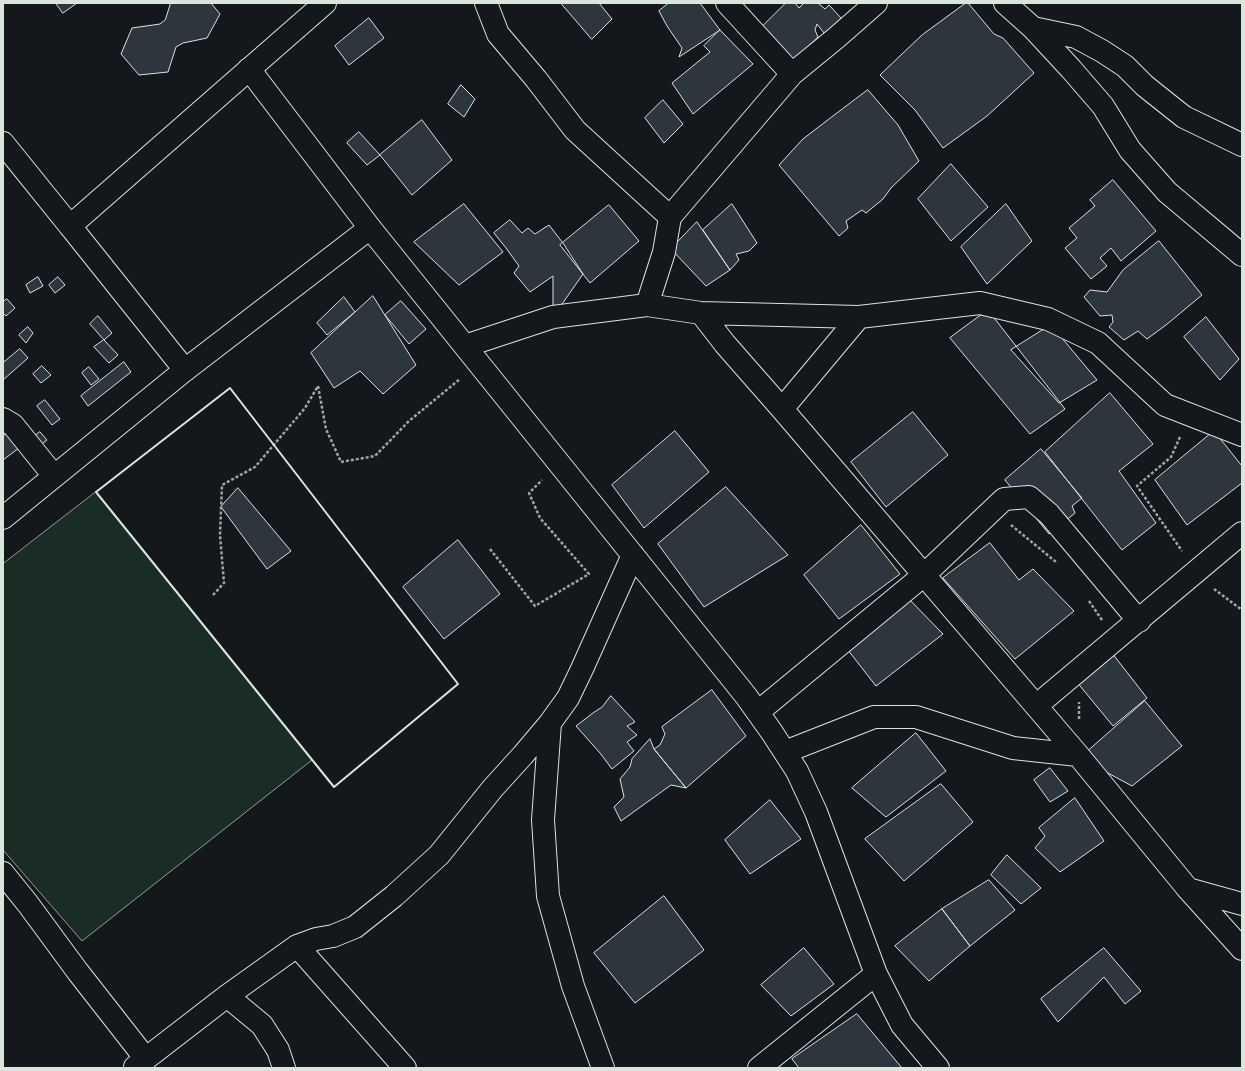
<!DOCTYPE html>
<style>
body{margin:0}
#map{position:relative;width:1245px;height:1071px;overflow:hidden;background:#14181c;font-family:Ubuntu,sans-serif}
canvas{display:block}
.frame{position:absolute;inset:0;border:4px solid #d8e6dc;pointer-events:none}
</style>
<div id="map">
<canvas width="1245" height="1071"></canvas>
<div class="frame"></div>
</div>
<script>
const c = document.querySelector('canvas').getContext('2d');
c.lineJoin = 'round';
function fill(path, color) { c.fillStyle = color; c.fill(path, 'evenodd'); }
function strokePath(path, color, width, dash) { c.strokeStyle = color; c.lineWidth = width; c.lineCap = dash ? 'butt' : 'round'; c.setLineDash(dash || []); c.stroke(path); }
const green = new Path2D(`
 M96,492L312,760L82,941L3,850V564Z`);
fill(green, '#1a2d24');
strokePath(green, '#939e99', 1);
const building = new Path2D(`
 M56,3H77L63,13Z
 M171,3H211L220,14L207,38L183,43L176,47L168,72L139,75L121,54L132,28L160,24L165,20Z
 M561,3H599L612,19L592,39Z
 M669,3H700L720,30L679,57L682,48L667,26L659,11Z
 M786,3H795L799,8L804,3H818L825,9L829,5L842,19L824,33L817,24L815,30L818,37L791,63L760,29Z
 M966,3H968L994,34L1003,38L1034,73L987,116L943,148L915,110L880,75L922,35Z
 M369,18L384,38L349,65L335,46Z
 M720,30L753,64L693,114L672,83L710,52L704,46Z
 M461,85L475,99L464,117L448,104Z
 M868,90L898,125L919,161L891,188L883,199L866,213L862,210L846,221L848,228L839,236L779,165L803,139L829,119Z
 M663,100L683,124L664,143L645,118Z
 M422,120L452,160L412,195L380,155Z
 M359,132L380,155L367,165L347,143Z
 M951,164L988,207L951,241L918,199Z
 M1113,180L1156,231L1121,261L1111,248L1100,258L1107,266L1091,279L1065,248L1077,238L1069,228L1095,206L1090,200Z
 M464,204L503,252L459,285L414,242Z
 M732,204L757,243L749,251L736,254L739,260L730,270L703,230Z
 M1006,204L1032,241L987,284L961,247Z
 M609,205L639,241L590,283L560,245Z
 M510,220L522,233L528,228L535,234L549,225L563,243L583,274L553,317V276L530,292L514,273L519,266L506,248L494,233Z
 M697,222L730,270L706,286L671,249Z
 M1159,241L1202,295L1166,325L1147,339L1138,331L1124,340L1109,327L1113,322L1112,315L1100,316L1084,297L1090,290L1107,292L1123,270Z
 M38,277L43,286L30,293L26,285Z
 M58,277L65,285L55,293L49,285Z
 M373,296L416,365L383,394L360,371L334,388L311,353Z
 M344,297L355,312L327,335L317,323Z
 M7,299L15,308L6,316L3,313V302Z
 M401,301L426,329L409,344L385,315Z
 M988,310L1065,409L1030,434L950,338Z
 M98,316L112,333L104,340L90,324Z
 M1206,317L1239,359L1220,380L1184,337Z
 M1051,325L1097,380L1059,403L1011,350Z
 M28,327L33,333L26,343L19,335Z
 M104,340L118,355L109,363L94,347Z
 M20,349L28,358L3,380V363Z
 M124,362L131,372L88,406L81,396Z
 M42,366L51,375L41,383L33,374Z
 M89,367L99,379L91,385L82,373Z
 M1110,393L1153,444L1119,471L1156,523L1122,550L1045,452Z
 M45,400L60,419L52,425L37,406Z
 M913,412L948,455L886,507L851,462Z
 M675,431L709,472L644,528L612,485Z
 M1214,431L1242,466V483L1187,525L1155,480Z
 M40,432L47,440L34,450L27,442Z
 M7,433L19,448L3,460V437Z
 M1041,449L1082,498L1072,506L1075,513L1049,534L1005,480Z
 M726,487L788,555L704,607L658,544Z
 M238,488L291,551L267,569L221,507Z
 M861,525L900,574L839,619L804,575Z
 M458,540L500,594L444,639L403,587Z
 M990,543L1019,580L1033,569L1074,611L1015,659L943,578Z
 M905,595L943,634L876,686L844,645Z
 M1112,653L1147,698L1113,726L1076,681Z
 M712,690L746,736L686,788L654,749L660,745L665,734L662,727Z
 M611,696L635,722L627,726L637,735L627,742L634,751L612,769L600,753L576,726L593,713L602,707Z
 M1145,701L1182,746L1132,786L1080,758Z
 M916,733L946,771L886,817L852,788Z
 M650,739L654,749L686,788L671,785L621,821L614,807L624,797L620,779L630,767L632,759Z
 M1050,768L1068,791L1050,802L1034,780Z
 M941,784L973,822L904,881L865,839Z
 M1075,798L1104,841L1060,872L1035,848L1045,836L1039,828Z
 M770,800L801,839L750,874L725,840Z
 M1007,855L1041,888L1021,904L991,875Z
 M989,880L1015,910L970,946L942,909Z
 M664,896L704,950L635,1003L594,953Z
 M942,909L970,946L929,981L895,946Z
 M804,948L834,984L791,1016L761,985Z
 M1104,948L1141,991L1125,1004L1104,977L1058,1022L1041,999Z
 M857,1014L902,1068H799L792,1059Z`);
fill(building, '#2c363c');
strokePath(building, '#d8e6dc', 1);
const minor = new Path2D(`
 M486,3L498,34L536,79L575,130L670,217
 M727,3L792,74
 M1005,3L1033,28L1071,69L1103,106L1130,150L1167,192L1242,255
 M1033,28L1076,37L1102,51L1125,66L1145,86L1184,117L1242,145
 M249,69L370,228L746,696L771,731L797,771L816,812L876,974L902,1025L938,1068
 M647,305L664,252L670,217L792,74L836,38L876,3
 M701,313L725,344L782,409L1078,755L1188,889L1242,949
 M465,346L553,317L647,305L701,313L859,317L980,303L1048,319L1098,343L1165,405L1242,435
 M185,370L370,228
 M782,409L859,317
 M3,419L13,425L54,476
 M1036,706L1242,533
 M758,712L924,575L1004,499L1029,497L1049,514L1139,621
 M550,723L543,820L548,896L573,986L603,1068
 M785,752L874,717H916L1013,748L1078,755
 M3,873L28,904L78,972L146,1059
 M1188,889L1242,904
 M227,996L262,1025L278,1050L284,1068
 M135,1067L227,996L297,946
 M405,1068L297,946L316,939L333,936L355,927L394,896L439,855L493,788L523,755L550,723L568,698L582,669L633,555
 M759,1068L876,974`);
const tertiary = new Path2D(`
 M3,143L70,226`);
const secondary = new Path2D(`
 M3,518L185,370L70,226L325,3`);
strokePath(minor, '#d8e6dc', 24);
strokePath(tertiary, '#d8e6dc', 24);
strokePath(secondary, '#d8e6dc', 24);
strokePath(new Path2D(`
 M1180,437L1171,457L1137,486L1182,551
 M1011,525L1056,562
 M490,549L535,606L589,574L540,518L529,493L542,480
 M1214,589L1242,610
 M213,595L224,583L220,535L222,485L255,467L305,408L318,386L326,429L341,462L375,456L409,421L460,379
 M1089,601L1102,620
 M1079,719V702`), '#9da8a2', 2.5, [3, 2]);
strokePath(minor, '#14181c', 22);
strokePath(tertiary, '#14181c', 22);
strokePath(secondary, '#14181c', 22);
strokePath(new Path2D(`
 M230,388L458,684L334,787L96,492Z`), '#d8e6dc', 2);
</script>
